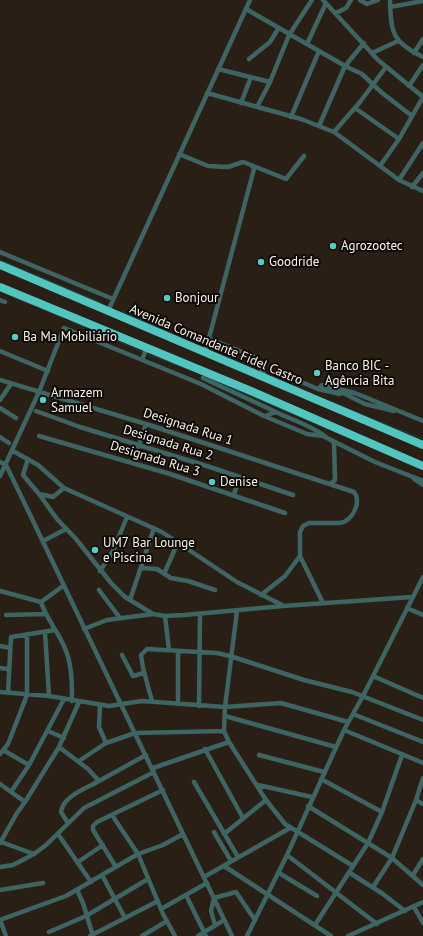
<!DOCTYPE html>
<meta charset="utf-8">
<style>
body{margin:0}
canvas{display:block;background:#291f15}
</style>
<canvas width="423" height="936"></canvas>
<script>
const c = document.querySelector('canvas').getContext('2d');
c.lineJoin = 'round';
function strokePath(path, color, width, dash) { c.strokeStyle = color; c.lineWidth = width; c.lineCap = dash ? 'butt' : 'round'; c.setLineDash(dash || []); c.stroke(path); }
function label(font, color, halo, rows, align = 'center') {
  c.font = font + ' "PT Sans",sans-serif'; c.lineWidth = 4; c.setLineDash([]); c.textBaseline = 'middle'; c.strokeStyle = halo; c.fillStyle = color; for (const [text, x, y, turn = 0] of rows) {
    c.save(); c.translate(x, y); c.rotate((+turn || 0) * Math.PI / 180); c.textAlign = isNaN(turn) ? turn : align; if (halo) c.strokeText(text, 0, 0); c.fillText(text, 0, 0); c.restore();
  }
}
strokePath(new Path2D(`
 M0,260L102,303
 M0,291L35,306
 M42,309L63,318
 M122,311L181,338
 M72,322L85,327
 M95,331L142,352
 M149,355L196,372
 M208,378L356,441
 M331,402L423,439`), '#1a413f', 1);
strokePath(new Path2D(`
 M323,0L378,60L423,97
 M360,0L367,4L378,0
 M390,0C391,33 392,42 423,57
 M390,7L423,1
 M246,9L345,66L362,74L381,92L412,116
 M336,13L346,8L351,0
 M307,44L326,3
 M372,53L398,41
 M414,53L423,39
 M249,59L270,42L278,29
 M218,69L270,82
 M409,86L423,65
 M207,93L301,119L334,132L399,180L423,191
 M241,103L251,77
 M257,107L270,82L289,35L312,0
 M355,108L399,139
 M291,117L319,51
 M319,126L345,66L364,43
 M334,132L360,102L386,67
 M179,154L208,166L228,167L243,162L251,165L254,169L205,353
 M251,165L286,179L304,156
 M380,166L399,139L423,97
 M399,180L423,143
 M412,187L423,173
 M0,252L113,299
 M0,300L5,302
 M108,311L250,0
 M90,339L95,326
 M210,339L255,357L266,378
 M0,351L48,371
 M142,360L147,347
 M203,378L276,412
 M0,380L146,424L354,492C362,503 352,521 340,523H309L303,526L300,532V556L285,576L261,595
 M299,381L318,389L340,394
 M331,387L365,404L394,411
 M318,389L322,385L355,393L423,421
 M0,400L11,384
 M0,408L16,418
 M36,411L80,427L210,467L293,495
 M265,416L276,412C292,420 313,426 326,437
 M39,436L170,474L285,513
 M0,437L9,443
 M13,451L38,465L64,488L162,532L237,582L282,605
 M28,459L23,475L39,494L57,519L76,539L111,583L125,597L153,614L165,616L184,615L283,606L412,597
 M0,462L6,465L22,498L232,936
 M133,463L146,424
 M0,476L39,392L64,328L201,384L264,416L307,434L323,436L375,462L423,481
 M414,479L423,485
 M330,484L335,480L334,443L332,441
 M39,494L53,497L64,488
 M234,494L240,477
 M43,541L66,529
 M300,556L323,603
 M141,568L157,569L171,578L188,581L215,590
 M100,571L113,551L127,517
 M164,574L178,542
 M99,590L120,618
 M0,591L41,602C46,618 57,630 64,646C72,663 72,682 72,701
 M130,600L154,528
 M41,602L63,586
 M407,608L423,615
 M6,615L45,614
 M165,616L169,650
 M84,629L107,620L153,614
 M45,632L49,696
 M0,646L10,648
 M178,651V704
 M122,655L133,676L144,673
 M0,668L8,669
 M373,676L423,698
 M0,692L49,696L109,706L142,701L225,707L281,703L348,722
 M8,693L11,637L55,630
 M152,701L143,668L141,655L147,649L217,653L230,656L304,680L352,692L423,720
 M100,705L99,727L106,743
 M199,706L200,614
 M353,714L423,742
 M225,716L336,747
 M344,730L423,763
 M48,731L64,738
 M229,742L224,731L225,707L237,611
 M59,747L88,769L99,781L146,755
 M205,749L243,818
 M3,750L29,765
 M0,754L8,744L27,695V634
 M259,755L324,772
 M79,761L106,743L135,733L224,731
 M153,768L229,742L266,800L285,824L353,866
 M321,779L382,812
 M194,782L238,857
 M0,784L25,802L59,747L79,702
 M258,785L312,797
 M11,792L29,765L64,699
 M416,800L423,804
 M308,806L392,858L423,885
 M112,815L138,854L163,914L175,936
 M68,823L61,812C63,796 87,788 99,781
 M214,832L231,861
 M58,834L91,882
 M224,834L266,800
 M1,842L34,854
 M0,843L17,813L25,802
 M287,855L377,924
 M78,862L103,845
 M224,866L331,936
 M0,867L13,865L34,854L46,845L84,808L154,772
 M116,867L93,830V826L97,822L163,790
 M279,873L317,896
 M350,873L383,894L405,911
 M102,875L125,918
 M413,875L423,859
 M204,877L290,828
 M373,887L392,858L416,800L423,778
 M0,890L43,883
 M77,890L83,903L93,936
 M186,895L206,936
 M414,907L423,923
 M161,909L207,883
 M215,925L211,911L214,898L236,892L255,920
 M315,925L368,843L382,812L402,755
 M49,932L86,916L148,879
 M6,936L0,920L66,896L138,854L163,845L183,834
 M90,936L158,901
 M142,936L167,921
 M198,936L224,920
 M247,936L287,855L344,730L363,696L423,577
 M348,936L423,902`), '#3c6563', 4.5);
strokePath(new Path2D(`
 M0,265L423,445
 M0,287L251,391L423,466`), '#51c5c0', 8);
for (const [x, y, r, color] of [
 [333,246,4,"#54cdc7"],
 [261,262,4,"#54cdc7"],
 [167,298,4,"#54cdc7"],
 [15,337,4,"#54cdc7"],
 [317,373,4,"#54cdc7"],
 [43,400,4,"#54cdc7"],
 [212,482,4,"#54cdc7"],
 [95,550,4,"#54cdc7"]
]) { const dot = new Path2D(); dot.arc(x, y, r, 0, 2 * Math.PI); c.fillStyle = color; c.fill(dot); strokePath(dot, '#0e0a06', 1.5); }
label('13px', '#f9f2eb', '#0e0a06', [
 ["Agrozootec",341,246],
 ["Goodride",269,262],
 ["Bonjour",175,298],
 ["Ba Ma Mobiliário",23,337],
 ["Banco BIC -",325,366],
 ["Agência Bita",325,381],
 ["Armazem",51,393],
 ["Samuel",51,408],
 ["Denise",220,482],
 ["UM7 Bar Lounge",103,543],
 ["e Piscina",103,558]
], 'left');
label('13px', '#f9f2eb', '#0e0a06', [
 ["Avenida Comandante Fidel Castro",216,345,23],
 ["Designada Rua 1",188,427,18],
 ["Designada Rua 2",168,443,17],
 ["Designada Rua 3",155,459,17]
]);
</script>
